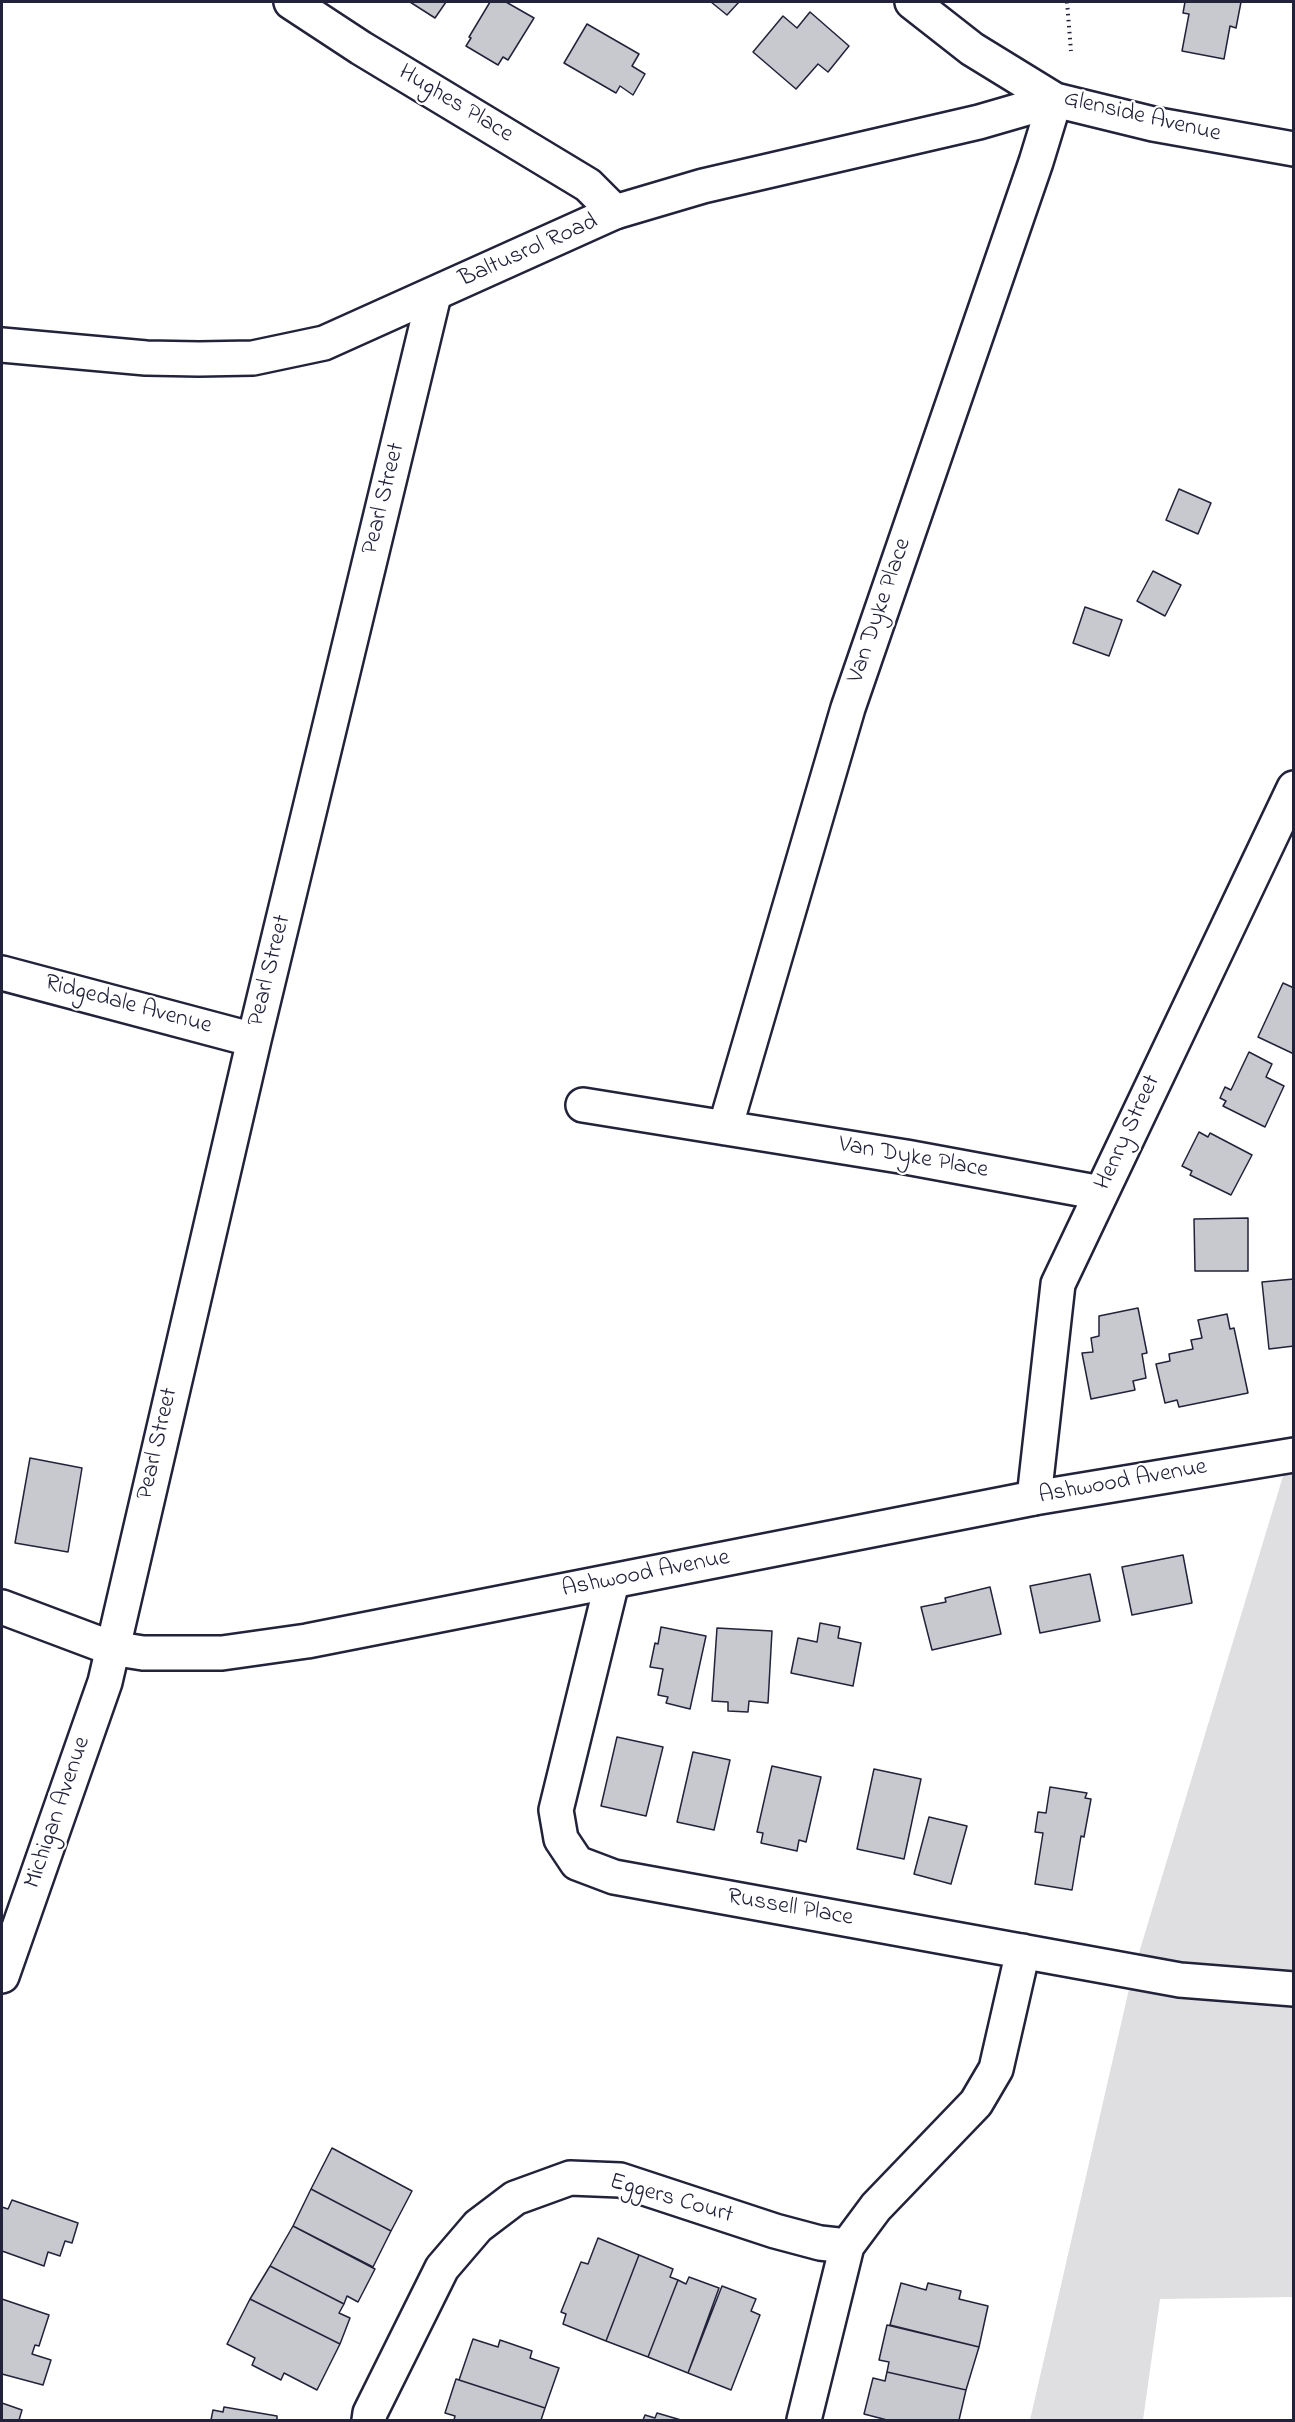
<!DOCTYPE html>
<style>
body{margin:0}
#map{position:relative;width:1295px;height:2422px;overflow:hidden;background:#fff;font-family:"Indie Flower",sans-serif}
canvas{display:block}
.frame{position:absolute;inset:0;border:3px solid #22223b;pointer-events:none}
</style>
<div id="map">
<canvas width="1295" height="2422"></canvas>
<div class="frame"></div>
</div>
<script>
const c = document.querySelector('canvas').getContext('2d');
c.lineJoin = 'round';
function fill(path, color) { c.fillStyle = color; c.fill(path, 'evenodd'); }
function strokePath(path, color, width, dash) { c.strokeStyle = color; c.lineWidth = width; c.lineCap = dash ? 'butt' : 'round'; c.setLineDash(dash || []); c.stroke(path); }
function label(font, color, halo, rows, align = 'center') {
  c.font = font + ' "Indie Flower",sans-serif'; c.lineWidth = 4.5; c.setLineDash([]); c.textBaseline = 'middle'; c.strokeStyle = halo; c.fillStyle = color; for (const [text, x, y, turn = 0] of rows) {
    c.save(); c.translate(x, y); c.rotate((+turn || 0) * Math.PI / 180); c.textAlign = isNaN(turn) ? turn : align; if (halo) c.strokeText(text, 0, 0); c.fillText(text, 0, 0); c.restore();
  }
}
fill(new Path2D(`
 M1293,1443V2297L1160,2299L1143,2420H1030L1132,1976Z`), '#dfdfe2');
const building = new Path2D(`
 M410,2H446L435,18Z
 M490,2H506L534,18L508,60L503,57L498,65L466,46L471,38L469,37Z
 M711,2H739L727,15Z
 M1185,2H1241L1236,28L1230,26L1224,59L1182,51L1189,14L1183,13Z
 M810,12L849,46L828,72L818,64L796,89L753,52L783,16L797,28Z
 M587,24L639,54L632,66L645,74L633,95L620,86L616,93L564,63Z
 M1179,489L1211,503L1198,534L1166,520Z
 M1153,571L1181,585L1165,616L1137,601Z
 M1085,607L1122,620L1109,656L1073,643Z
 M1283,983L1294,988V1054L1258,1037Z
 M1249,1052L1272,1064L1266,1077L1284,1086L1265,1127L1223,1106L1226,1101L1220,1098L1225,1087L1231,1090Z
 M1199,1132L1208,1137L1210,1133L1252,1155L1231,1195L1190,1175L1192,1171L1182,1166Z
 M1248,1218V1271H1195L1194,1219Z
 M1294,1279V1346L1269,1349L1262,1282Z
 M1138,1308L1147,1353L1142,1354L1146,1378L1133,1381L1135,1390L1091,1399L1082,1353L1093,1352L1091,1338L1099,1336V1316Z
 M1227,1314L1230,1329L1234,1328L1248,1393L1179,1407L1177,1400L1165,1403L1156,1364L1170,1361L1169,1354L1193,1349L1191,1340L1202,1338L1198,1320Z
 M30,1458L82,1468L68,1552L15,1543Z
 M1183,1555L1192,1603L1132,1615L1122,1567Z
 M1090,1574L1100,1621L1040,1633L1030,1586Z
 M990,1587L1001,1634L932,1650L921,1607L946,1602L945,1598Z
 M820,1623L840,1627L838,1638L861,1643L853,1686L791,1673L798,1638L817,1642Z
 M661,1627L706,1636L690,1709L666,1703L668,1697L658,1695L663,1669L650,1667L655,1643L658,1644Z
 M717,1628L772,1631L768,1703L749,1701L748,1712L728,1711V1702L712,1701Z
 M617,1737L663,1747L646,1816L601,1806Z
 M693,1752L730,1760L714,1830L677,1822Z
 M772,1766L821,1777L806,1842L799,1840L797,1851L761,1843L763,1833L757,1832Z
 M874,1769L921,1779L904,1859L857,1849Z
 M1050,1787L1087,1793L1085,1798L1091,1799L1084,1837L1081,1836L1072,1890L1035,1884L1043,1833L1035,1832L1038,1812L1046,1813Z
 M929,1817L967,1826L951,1884L914,1874Z
 M332,2148L412,2191L391,2231L311,2189Z
 M311,2189L391,2231L373,2267L293,2226Z
 M12,2200L78,2223L72,2243L65,2241L60,2256L48,2252L44,2266L2,2251V2207L8,2209Z
 M293,2226L375,2269L358,2302L347,2296L344,2304L270,2266Z
 M598,2238L639,2255L606,2341L563,2324L566,2314L561,2312L581,2262L588,2264Z
 M639,2255L673,2269L670,2277L678,2280L648,2357L606,2341Z
 M270,2266L344,2304L339,2313L350,2318L340,2344L250,2299Z
 M689,2277L719,2288L688,2373L648,2357L678,2280L686,2284Z
 M901,2283L926,2290L928,2283L961,2291L959,2299L988,2306L979,2347L890,2325Z
 M722,2286L756,2299L751,2311L760,2315L731,2390L688,2373Z
 M2,2299L49,2315L39,2346L35,2345L32,2354L51,2360L43,2385L2,2374Z
 M250,2299L340,2344L317,2390L284,2373L281,2380L252,2365L255,2358L227,2344Z
 M887,2325L979,2347L966,2390L887,2372L889,2362L879,2360Z
 M473,2339L498,2347L500,2340L532,2351L530,2358L559,2368L545,2408L459,2380Z
 M887,2372L966,2390L959,2420H887L864,2414L873,2378L885,2381Z
 M456,2379L545,2408L541,2420H454L455,2416L445,2413Z
 M2,2403L22,2410L19,2420H2Z
 M224,2407L277,2416V2420H211L213,2410L223,2412Z
 M657,2413L681,2420H643L645,2415L655,2418Z`);
fill(building, '#c8c8cf');
strokePath(building, '#22223b', 1.5);
const minor = new Path2D(`
 M291,2L361,48L588,185L615,212
 M2,973L254,1040
 M583,1105L906,1157L1101,1193
 M725,1128L848,708L1036,162L1055,100
 M1034,1498L1058,1284L1294,788
 M612,1582L556,1810L561,1839L577,1863L614,1877L1180,1980L1294,1989
 M2,1976L105,1682L254,1040L434,295
 M369,2420L370,2413L442,2268L478,2226L515,2198L570,2178L620,2180L775,2231L820,2243L847,2246
 M804,2420L847,2246L876,2207L976,2103L996,2069L1023,1951`);
const tertiary = new Path2D(`
 M2,1607L111,1648L143,1653H222L307,1641L1034,1498L1294,1455`);
const secondary = new Path2D(`
 M912,2L972,49L1055,100L1153,124L1294,149
 M2,345L146,358L199,359L253,358L324,343L615,212L703,186L979,122L1055,100`);
strokePath(minor, '#22223b', 38);
strokePath(tertiary, '#22223b', 38);
strokePath(secondary, '#22223b', 38);
strokePath(new Path2D(`
 M1067,2L1071,51`), '#22223b', 4, [1.5, 4.5]);
strokePath(minor, '#fff', 33);
strokePath(tertiary, '#fff', 33);
strokePath(secondary, '#fff', 33);
label('24px', '#22223b', '#fff', [
 ["Hughes Place",455,105,31],
 ["Glenside Avenue",1142,118,13],
 ["Baltusrol Road",529,252,-24],
 ["Pearl Street",385,499,-76],
 ["Van Dyke Place",881,611,-71],
 ["Pearl Street",271,971,-76],
 ["Ridgedale Avenue",128,1006,15],
 ["Henry Street",1129,1133,-65],
 ["Van Dyke Place",913,1159,10],
 ["Pearl Street",159,1444,-77],
 ["Ashwood Avenue",1123,1483,-10],
 ["Ashwood Avenue",646,1575,-11],
 ["Michigan Avenue",59,1813,-71],
 ["Russell Place",790,1909,10],
 ["Eggers Court",671,2200,16]
]);
</script>
